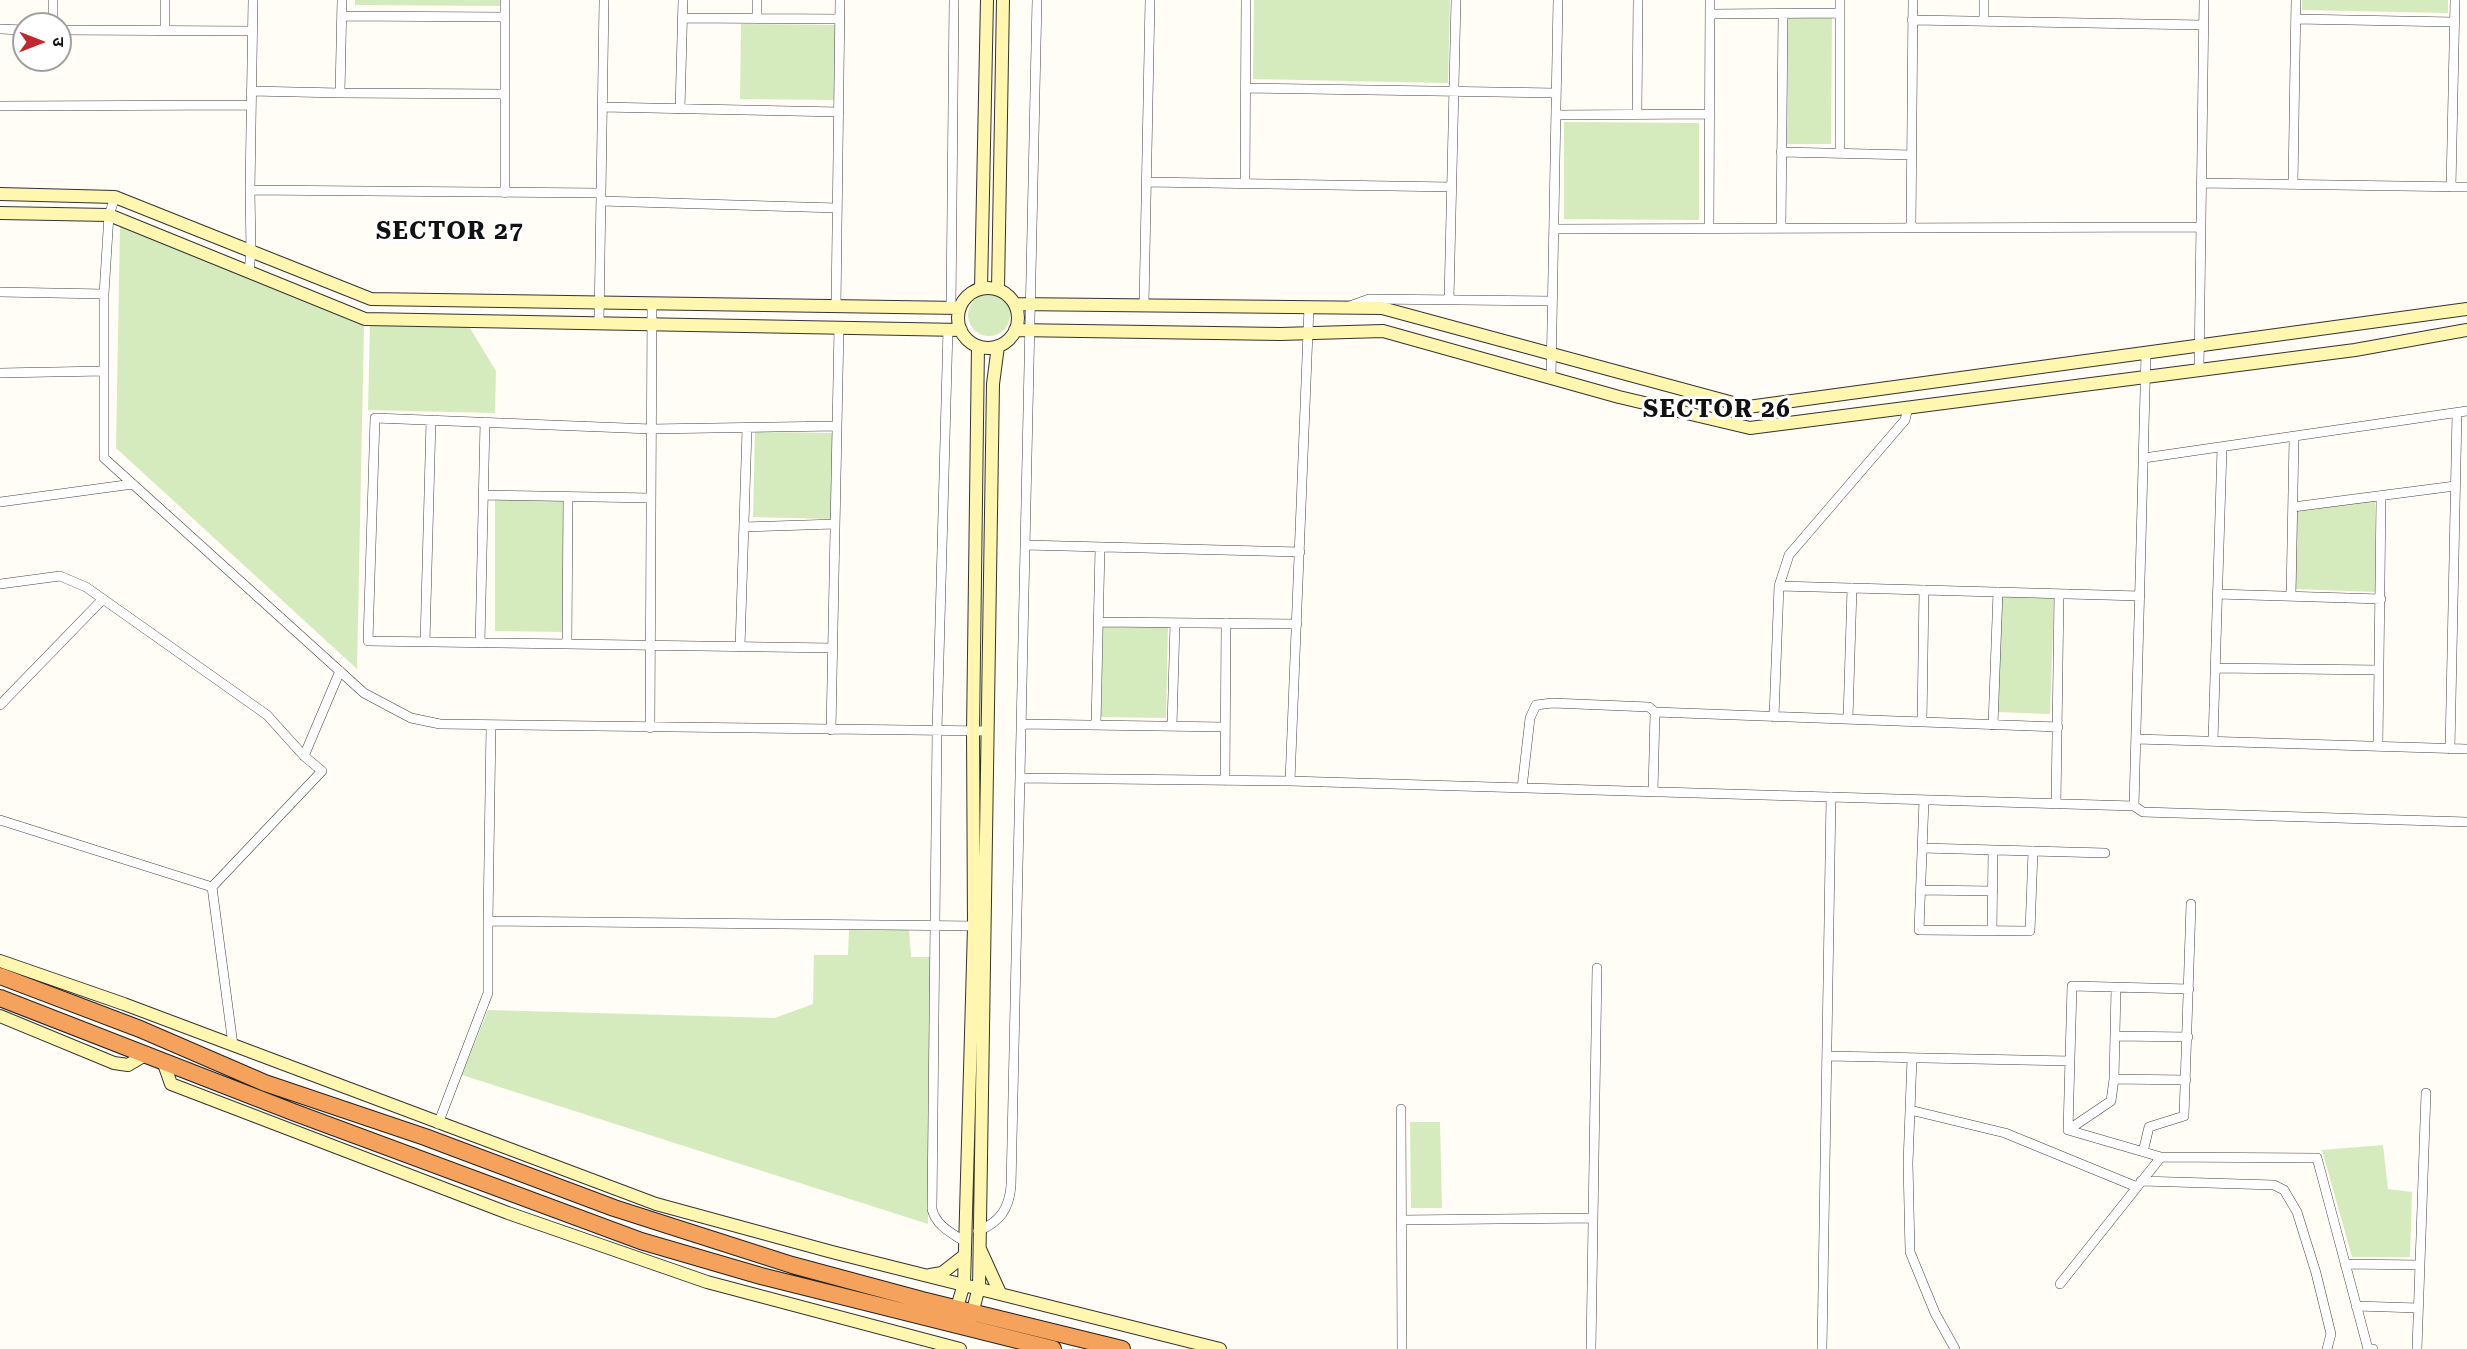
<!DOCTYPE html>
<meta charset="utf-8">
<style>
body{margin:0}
#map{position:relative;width:2467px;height:1349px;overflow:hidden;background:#fffdf5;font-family:"Roboto Serif","Noto Sans Devanagari",serif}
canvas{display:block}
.north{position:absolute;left:12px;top:12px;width:60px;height:60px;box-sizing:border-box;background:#fff;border:2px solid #a0a0a0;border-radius:50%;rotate:90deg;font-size:16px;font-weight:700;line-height:24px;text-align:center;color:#111}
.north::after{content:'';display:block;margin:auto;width:21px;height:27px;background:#c4262e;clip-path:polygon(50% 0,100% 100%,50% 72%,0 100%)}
</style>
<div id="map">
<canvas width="2467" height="1349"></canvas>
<div class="north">उ</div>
</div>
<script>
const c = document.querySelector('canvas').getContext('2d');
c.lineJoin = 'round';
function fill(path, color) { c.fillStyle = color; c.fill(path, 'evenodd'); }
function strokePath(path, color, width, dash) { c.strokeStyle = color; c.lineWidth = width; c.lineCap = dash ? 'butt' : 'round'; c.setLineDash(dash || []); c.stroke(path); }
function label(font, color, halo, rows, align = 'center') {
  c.font = font + ' "Roboto Serif",serif'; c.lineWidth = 6; c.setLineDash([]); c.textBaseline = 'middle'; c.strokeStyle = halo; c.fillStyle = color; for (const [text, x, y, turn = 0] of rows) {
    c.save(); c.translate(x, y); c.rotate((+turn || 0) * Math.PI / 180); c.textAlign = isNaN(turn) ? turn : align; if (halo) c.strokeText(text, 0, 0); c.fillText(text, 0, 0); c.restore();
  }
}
fill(new Path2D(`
 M355,0H501V6L355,5Z
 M1254,0H1450L1448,83L1253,79Z
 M2302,0H2448V13L2302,10Z
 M1788,18H1832L1831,144H1787Z
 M741,24L836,25L834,100L740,99Z
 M1564,122L1699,123V220L1564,219Z
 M120,226L364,326L357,669L116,448Z
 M968 315a21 21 0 1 1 42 0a21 21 0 1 1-42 0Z
 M370,323L468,325L496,371L495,413L368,410Z
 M755,432L833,433L831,519L753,517Z
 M495,500H563V632L495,631Z
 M2375,501V592L2295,589L2296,510Z
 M2002,595L2054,597L2050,714L1998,712Z
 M1103,626L1168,627L1166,718L1101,717Z
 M849,929L909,930L911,957H932L928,1224L462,1075L488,1010L775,1018L813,1004L814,955H848Z
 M1410,1122H1440L1442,1208H1411Z
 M2383,1145L2388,1189L2412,1192L2410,1257H2352L2322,1150Z`), '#d5ebbd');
const street = new Path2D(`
 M505,0V193
 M1984,0V21
 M1710,14L1840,13
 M342,16L505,17
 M682,18L840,19
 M757,18V0
 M2296,19L2454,22
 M1912,20L2203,25
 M53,24V0
 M0,29L24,30
 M60,30L252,31
 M165,30V0
 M1246,88L1556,93
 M251,91L340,93L342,0
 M340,93L505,94
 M0,106L251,105
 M602,107L839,112
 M680,109L683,0
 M1637,114L1638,0
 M1556,115L1709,114
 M1781,152L1912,155
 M1840,154V0
 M1147,182L1452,187
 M2201,183L2467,187
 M1245,184L1246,0
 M2293,184L2296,0
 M2451,187L2455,0
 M250,190L601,193
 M115,197L109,215L104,294V458L364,693L411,718L440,724L987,731
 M601,201L837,208
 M1709,228L1710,0
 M1781,228L1783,14
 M1911,228L1913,0
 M1554,229L2201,227
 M249,272L251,251L250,190L253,0
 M0,292L104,294
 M1449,300L1456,0
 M1144,305L1150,0
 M1350,306L1369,299L1552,301
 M836,307L840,0
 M951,308L954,0
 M599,323L604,0
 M948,329L937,731L932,1209C936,1226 952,1233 965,1242
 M2199,370L2204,0
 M0,373L104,371
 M1551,378L1558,0
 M2144,458L2467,411
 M483,495L651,498
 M0,502L133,484
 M2293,507L2455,486
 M744,527L835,524
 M1025,545L1300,552
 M0,584L60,576L86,587L267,715L304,756L322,771L212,887L233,1045
 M1779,586L2140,596
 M2217,594L2381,599
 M2291,596L2294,438
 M1099,622L1297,624
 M425,642L431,420
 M480,643L485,422
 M567,644L568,497
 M740,647L747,429
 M832,648L368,641L375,418L651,429L836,426
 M2215,668L2379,670
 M0,705L103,599
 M1774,717L1779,586L1789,555L1905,420L1908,408
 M1848,719L1852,588
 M1922,722L1924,590
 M1021,724L1225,727
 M491,725L488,921L978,926
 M1096,725L1100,547
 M1993,725L1998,592
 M1172,726L1175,623
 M650,728L652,303
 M831,730L839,327
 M2136,739L2467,749
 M2213,741L2222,448
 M2378,746L2381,496
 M2450,749L2457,413
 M304,756L340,671
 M1020,778L1290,781L2134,806L2143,812L2467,822
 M1225,781L1226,623
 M1290,781L1309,307
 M1522,788L1530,718L1536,705L1552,703L1649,707L1655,712L2058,727
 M1653,792L1655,712
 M1924,800L1919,930L2030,931L2033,851
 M2056,804L2059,594
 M2134,806L2146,353
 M0,820L212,887
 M1922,848L2105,853
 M1921,890L1993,891
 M1992,931L1993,850
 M2189,989L2072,986L2068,1130L2161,1157L2317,1158L2368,1349H2373
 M2115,1036L2188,1037
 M1828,1056L2070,1061
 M1912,1058L1908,1163L1910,1252L1935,1313L1955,1349
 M2114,1079L2186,1080
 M1401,1109L1402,1349
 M1910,1110L2005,1133L2137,1187
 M438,1124L488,993V921
 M2068,1130L2111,1101L2114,1079L2116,988
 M2143,1152L2149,1127L2184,1116L2191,904
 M2141,1181L2274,1185L2284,1190L2297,1212L2316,1273L2331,1334L2327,1349
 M1401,1220L1593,1218
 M978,1231C1000,1222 1009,1209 1011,1186L1037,0
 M2345,1264L2420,1265
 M2060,1284L2161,1157
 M2356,1306L2418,1308
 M1591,1349L1597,968
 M1822,1349L1831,797
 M2417,1349L2426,1093`);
const secondary = new Path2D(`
 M0,194L115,197L371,299L960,308
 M0,213L109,215L365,319L961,330
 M958 318a30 30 0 1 1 60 0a30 30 0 1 1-60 0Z
 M981,289L987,0
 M998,289L1003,0
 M1015,304L1382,308L1748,407L2467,309
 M1015,330L1280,334L1383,331L1619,397L1750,428L2355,350L2467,330
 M0,961L124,1004L656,1204L832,1252L1220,1349
 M0,1016L114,1063L128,1065L145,1055
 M163,1061L171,1084L508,1213L707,1282L960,1349
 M980,1249L1000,1293
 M930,1275L942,1273L965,1255
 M955,1314L964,1284L974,927L973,731L978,346
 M971,1318L979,1287L993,384L998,346`);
const highway = new Path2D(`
 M0,976L140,1029L265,1083L425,1137L614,1208L792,1265L922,1300L1122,1349
 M0,998L293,1112L641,1241L761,1276L1053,1349`);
strokePath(street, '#444', 10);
strokePath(secondary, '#333', 14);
strokePath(highway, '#222', 18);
strokePath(street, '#fff', 9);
strokePath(secondary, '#fff6b0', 12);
strokePath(highway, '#f5a25d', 16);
c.letterSpacing = '1.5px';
label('bold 24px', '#111', '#fff', [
 ["SECTOR 27",450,232],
 ["SECTOR 26",1717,410]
]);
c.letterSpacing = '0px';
</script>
